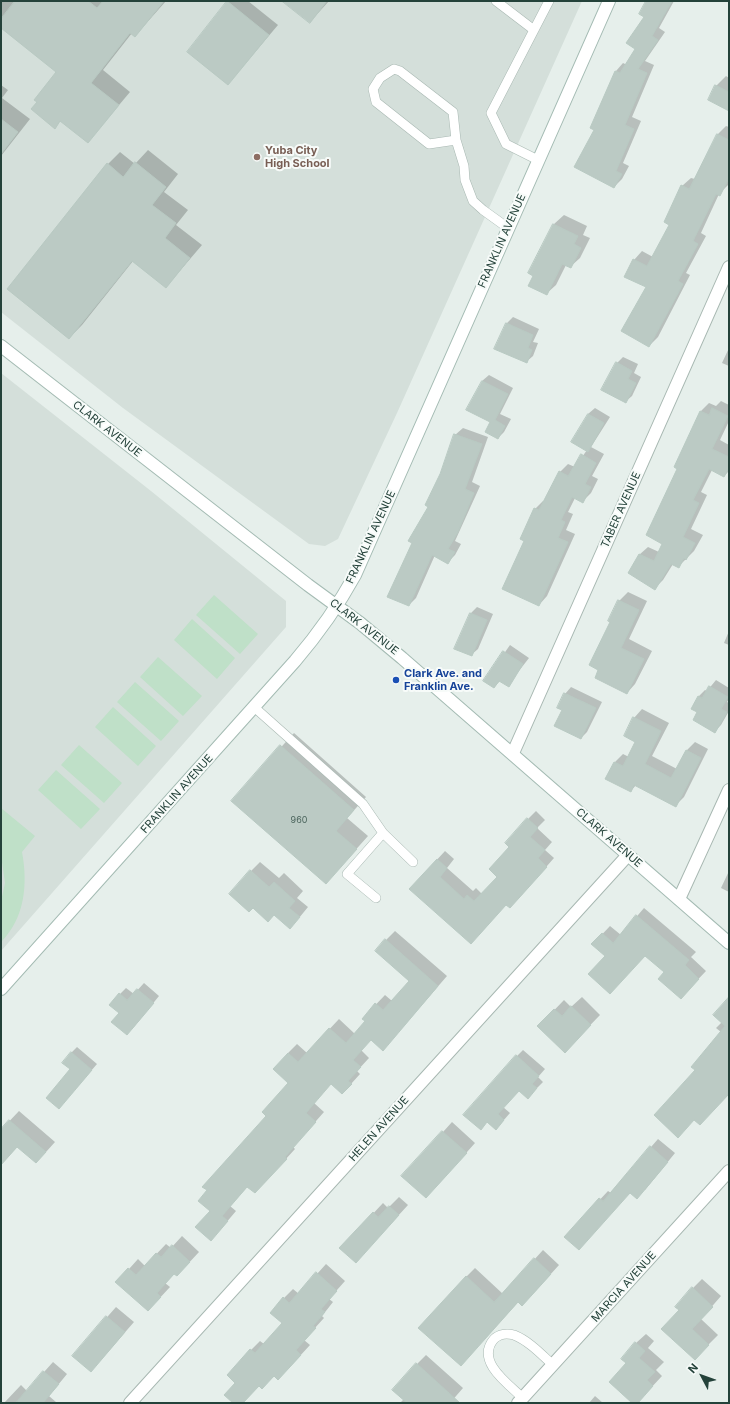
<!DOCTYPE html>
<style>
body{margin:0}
#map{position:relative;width:730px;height:1404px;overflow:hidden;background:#e6efeb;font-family:Inter,sans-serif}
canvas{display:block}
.frame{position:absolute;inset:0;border:2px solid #24423a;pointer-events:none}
.north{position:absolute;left:682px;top:1356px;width:40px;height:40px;-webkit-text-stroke:3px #f7fbf9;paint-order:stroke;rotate:311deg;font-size:11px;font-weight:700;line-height:16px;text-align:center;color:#24423a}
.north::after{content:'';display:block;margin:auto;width:14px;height:18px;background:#24423a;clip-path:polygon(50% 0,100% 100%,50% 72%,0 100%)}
</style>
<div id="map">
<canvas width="730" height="1404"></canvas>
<div class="frame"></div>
<div class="north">N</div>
</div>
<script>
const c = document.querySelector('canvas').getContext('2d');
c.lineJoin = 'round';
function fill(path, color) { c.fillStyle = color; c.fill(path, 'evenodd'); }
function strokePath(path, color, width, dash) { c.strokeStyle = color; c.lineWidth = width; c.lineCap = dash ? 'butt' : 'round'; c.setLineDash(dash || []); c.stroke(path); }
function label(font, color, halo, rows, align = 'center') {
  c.font = font + ' Inter,sans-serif'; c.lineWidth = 4; c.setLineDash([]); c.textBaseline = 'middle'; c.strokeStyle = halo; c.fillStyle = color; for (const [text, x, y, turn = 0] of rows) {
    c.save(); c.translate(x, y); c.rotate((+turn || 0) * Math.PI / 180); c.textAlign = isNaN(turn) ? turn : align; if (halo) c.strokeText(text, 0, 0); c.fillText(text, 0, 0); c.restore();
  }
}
fill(new Path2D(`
 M1,1H582L397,413L338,539L325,546L309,544L123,408L1,312Z
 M1,373L151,491L286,601V627L1,951Z`), '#d4dfda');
fill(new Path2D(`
 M214,595L258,634L240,654L196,615Z
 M192,619L235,658L217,679L174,640Z
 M158,657L202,696L183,716L140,677Z
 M135,682L179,721L161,741L117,702Z
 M113,707L156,746L138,766L95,727Z
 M79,745L122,783L104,803L61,765Z
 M56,770L100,809L81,829L38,790Z
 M1,808L35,836L22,852C28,884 25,918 1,942V901L5,883L1,855Z`), '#bfe0c8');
fill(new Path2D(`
 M1,1H166L135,36L132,33L103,70L130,92L88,142L61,120L55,127L58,72L1,27Z
 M229,1H248L278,25L228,84L188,52Z
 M284,1H329L310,22Z
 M647,1H674L659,28L665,32L645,61L654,65L632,117L641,121L623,163L629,166L622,179L614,187L595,129L616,71L623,63L627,65L637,49L646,16Z
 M726,76L729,78V110L716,86Z
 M1,85L8,90L2,98L30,119L1,156Z
 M726,126L729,127V184L719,194L701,233L706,236L686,273L690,275L658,337L649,346L647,287L634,260L642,251L653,257L671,224L682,186L691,178L695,179L718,134Z
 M148,150L178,174L164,192L188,210L176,225L202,245L166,287L133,261L82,325L69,338L108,164L120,152L135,164Z
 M564,215L587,226L583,235L590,238L580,258L570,267L566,265L556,285L546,294L534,275L530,273L554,224Z
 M513,317L539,329L533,342L538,343L533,356L526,362L506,324Z
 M729,348V366L722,363Z
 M623,357L638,364L634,373L641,377L632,396L625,402L617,363Z
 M489,375L513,388L500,414L511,419L504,432L498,438L491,422L482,381Z
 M721,401L729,405V421L720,440L729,445V471L724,476L712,470L701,492L707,495L691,529L703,535L694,551L678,567L673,564L663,580L655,588L639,555L648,547L659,552L663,543L679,468L675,466L701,411L709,403L716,406Z
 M595,408L610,417L591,447L604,454L592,476L598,479L591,493L583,501L575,498L568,512L573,514L566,530L575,534L547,596L539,605L525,540L535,509L543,501L545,502L560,472L568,464L575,467L587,450L588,414Z
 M463,428L488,437L472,482L480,486L455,541L461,544L455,555L448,562L435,555L416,598L409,605L429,506L455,435Z
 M628,592L647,601L629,639L652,651L635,684L627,693L612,622L619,601Z
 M477,607L493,614L478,649L471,655L456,648L471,613Z
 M729,631V645L724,643Z
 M510,645L529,658L508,685L501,680L494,687L485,681Z
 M716,680L729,688V699L727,702L729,703V711L721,725L715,731L699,712L692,708L699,696L705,690L707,691Z
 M571,687L602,702L587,732L581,738L565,694Z
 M642,709L669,723L652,756L677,769L686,751L695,742L708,749L684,797L676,805L636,785L631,791L615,762L623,754L629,757L637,741L625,735L634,718Z
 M294,733L366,797L347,818L368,836L326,883L232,801Z
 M536,811L545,820L537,828L552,842L545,850L554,858L518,899L506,904L479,935L410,889L445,851L454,859L447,868L473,891L476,888L482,894L498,877L511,847L528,819Z
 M260,862L279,878L284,873L303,891L297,898L308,907L299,918L251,871Z
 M729,871V892L721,888Z
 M644,908L696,952L691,957L706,971L688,990L646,955L606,956L593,944L610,926L621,935Z
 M395,931L447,976L383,1050L371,1039L361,1050L369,1058L357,1071L360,1074L351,1084L331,1083L314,1103L324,1112L293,1147L295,1149L264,1183L248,1186L230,1206L236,1211L220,1230L211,1211L267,1116L289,1083L288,1053L297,1044L307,1053L339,1019L355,1034L366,1021L363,1018L385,995L392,1001L411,981L386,940Z
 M144,983L159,996L133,1028L120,994L126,988L134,994Z
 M582,997L600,1015L574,1042L539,1026L564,1000L571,1007Z
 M729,998V1093L696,1070L721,1032L716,1028L722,1022Z
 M77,1047L97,1064L59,1108L71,1069V1053Z
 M523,1050L545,1069L538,1077L543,1082L534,1091L519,1090L503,1107L510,1113L496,1129L487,1122L517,1056Z
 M19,1111L55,1142L46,1152L18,1146L1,1164V1130Z
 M452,1122L475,1143L435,1188L443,1132Z
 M658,1139L675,1153L645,1190L630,1192L579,1249L565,1237L608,1191L611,1193Z
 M399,1197L408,1205L365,1252L341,1248L383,1203L388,1208Z
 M182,1236L199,1252L186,1266L175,1273L165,1283L170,1287L157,1301L129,1269L138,1259L145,1266L166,1244L171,1248Z
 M543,1250L559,1265L531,1296L519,1301L461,1365L466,1277L475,1268L503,1294Z
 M326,1264L345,1281L329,1299L333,1302L322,1316L324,1318L304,1340L310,1345L288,1369L259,1385L242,1403H234L236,1383L251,1350L260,1341L264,1344L284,1323V1298L293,1289L299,1294Z
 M702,1279L721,1296L701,1319L718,1335L704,1349L680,1310L693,1288Z
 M116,1307L134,1322L100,1361L73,1356Z
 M646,1334L654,1341L648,1348L664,1362L656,1370L662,1376L637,1403H633L627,1363L636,1343Z
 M426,1355L463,1388L450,1403H400L404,1399L417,1364Z
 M53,1362L67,1374L49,1396L56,1402L55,1403H4L21,1385L27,1391Z
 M595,1396L603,1403H589Z`), '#0003');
const building = new Path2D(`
 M15,1H88L97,8L103,1H164L135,37L130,33L91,83L119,105L88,143L60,121L55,129L31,109L37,102L34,100L56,72L1,28V19Z
 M227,1L269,35L228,85L187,52Z
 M282,1H327L310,23Z
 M646,1H672L652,36L658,40L638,69L647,73L625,125L634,129L616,171L622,174L614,188L574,167L594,130L590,128L615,71L620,73L635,49L626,43L644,17L639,14Z
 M715,85L729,92V111L708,100Z
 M1,119L18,132L1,154Z
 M717,134L729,140V178L720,196L716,194L693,241L698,244L678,281L683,284L649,347L621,331L646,287L624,277L633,259L647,266L669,225L664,222L681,185L689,189Z
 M135,162L166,187L152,205L176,223L165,238L190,258L166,288L132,261L69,339L7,289L107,163L123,177Z
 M553,224L578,236L574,244L581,248L571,268L562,264L547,295L528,286L533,276L528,273Z
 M506,323L533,335L528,348L532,350L527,363L494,349Z
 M616,362L632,371L628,379L636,383L626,403L601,390Z
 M482,381L508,394L495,420L505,426L498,439L485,432L490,422L466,410Z
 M712,408L728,416L712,449L729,457V468L724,477L709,469L693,500L699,503L683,537L695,543L686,560L684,558L679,568L671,564L655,590L628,573L639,554L654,561L662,544L646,535L677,469L674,467L700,411L709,415Z
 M588,414L604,423L588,452L571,442Z
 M454,434L482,444L465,489L474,493L458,532L448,549L455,552L448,564L432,555L409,606L387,597L412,543L408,541L428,507L425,505L440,474Z
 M581,454L596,463L585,484L591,487L583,503L572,497L561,520L565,522L558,538L568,542L539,606L502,589L524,541L520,539L534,508L539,510L559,471L568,476Z
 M618,600L639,610L621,648L644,659L627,694L595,678L598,670L589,665L610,622L608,621Z
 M470,613L487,620L472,656L454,649Z
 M503,651L523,664L509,687L499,681L494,688L483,681Z
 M709,686L728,697L721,709L727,712L715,733L693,720L697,712L691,709L698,696L702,698Z
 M564,693L596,708L581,739L554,726L562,710L557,708Z
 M633,717L661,731L645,764L671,778L686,750L701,758L676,807L634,785L631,792L605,779L614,762L623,766L635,742L624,736Z
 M280,745L354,810L336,831L357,849L326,884L231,801Z
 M527,818L538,828L530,837L545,850L538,858L547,867L510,908L506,905L471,944L409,889L437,859L447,868L440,877L464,899L467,895L474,901L497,877L489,869L509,847L505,843Z
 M250,870L269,887L274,882L295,901L289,908L300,917L290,929L274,915L268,922L253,908L249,912L229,894Z
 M636,915L689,960L685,965L699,979L681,999L658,979L664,972L645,956L610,994L588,974L605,956L591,944L602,933L613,943Z
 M385,939L438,986L383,1051L371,1040L353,1060L361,1067L348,1081L352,1084L342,1094L331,1084L306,1113L316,1122L285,1157L287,1159L255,1193L247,1187L222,1216L228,1221L211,1241L195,1227L210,1211L198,1201L207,1190L202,1187L266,1116L262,1112L288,1083L273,1069L288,1053L298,1062L329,1028L346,1043L365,1021L362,1019L375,1003L383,1010L409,981L375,951Z
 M137,989L154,1003L127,1035L111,1022L119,1013L109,1005L119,993L127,1000Z
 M729,997V1094L700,1125L694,1120L678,1138L654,1115L695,1070L691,1067L725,1026L713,1015Z
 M571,1006L591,1025L565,1053L537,1026L554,1009L562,1016Z
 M71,1052L92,1070L59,1109L46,1098L70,1069L62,1063Z
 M516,1055L539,1076L532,1084L537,1088L528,1099L519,1091L498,1114L504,1120L496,1130L487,1122L481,1130L463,1115Z
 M9,1120L46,1152L36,1163L17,1147L1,1165V1129Z
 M442,1131L467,1153L426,1198L401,1176Z
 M650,1146L668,1162L637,1199L630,1193L579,1250L564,1237L599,1198L603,1201Z
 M389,1206L399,1215L356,1263L339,1248L373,1212L378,1217Z
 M172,1245L190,1262L177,1276L174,1274L157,1293L161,1297L148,1311L115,1282L128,1268L136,1275L156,1253L161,1257Z
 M534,1258L551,1274L522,1306L518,1302L461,1366L418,1328L466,1276L494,1302Z
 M316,1272L337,1291L321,1309L325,1312L313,1326L316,1328L296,1350L301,1355L278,1380L274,1376L262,1389L259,1386L243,1403H233L224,1395L235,1383L227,1375L250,1349L255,1353L282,1323L270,1313L283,1297L289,1303Z
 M692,1287L713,1307L692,1329L709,1345L695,1360L661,1329L679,1310L675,1307Z
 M106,1316L125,1332L91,1372L72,1356Z
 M635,1342L645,1351L639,1358L655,1372L647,1380L653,1386L638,1403H632L609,1382L626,1363L621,1359Z
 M416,1363L460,1403H407L392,1390Z
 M43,1371L59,1384L43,1403H16Z`);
fill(building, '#bbcac4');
strokePath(building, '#b8c9c2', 1);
const lane = new Path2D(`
 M496,1L534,30
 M456,140L429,144L376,102L373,89L380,78L394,69L400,71L453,112L456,140L464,166L465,180L473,201L483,210L508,228
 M538,160L506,144L491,113L549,1
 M254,707L363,804L383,833L413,862
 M376,898L347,874L383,833
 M523,1398C508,1384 475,1361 494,1339C499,1334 507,1333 514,1335C529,1341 541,1354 553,1365`);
const street = new Path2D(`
 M513,753L729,267
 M679,899L729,790
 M130,1403L628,855
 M518,1403L729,1171`);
const secondary = new Path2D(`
 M1,346L308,585L360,623L402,658L729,943
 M1,989L295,661C318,634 338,606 355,575L609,1`);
strokePath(lane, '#a8b8b2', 10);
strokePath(street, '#a8b8b2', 14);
strokePath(secondary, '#a4bbb3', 14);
strokePath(lane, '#fff', 9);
strokePath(street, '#fff', 12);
strokePath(secondary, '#fff', 12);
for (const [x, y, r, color] of [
 [257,157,4,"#8d6e63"],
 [396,680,4,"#1a4fb4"]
]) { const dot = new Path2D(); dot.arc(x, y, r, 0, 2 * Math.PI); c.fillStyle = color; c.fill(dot); strokePath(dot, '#f7fbf9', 1.5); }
label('9px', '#4a645c', null, [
 ["960",299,820]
]);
label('bold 11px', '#785e54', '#f7fbf9', [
 ["Yuba City",265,151],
 ["High School",265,164]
], 'left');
label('11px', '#24423a', '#f7fbf9', [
 ["FRANKLIN AVENUE",502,241,-66],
 ["CLARK AVENUE",107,429,38],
 ["TABER AVENUE",621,510,-66],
 ["FRANKLIN AVENUE",371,537,-65],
 ["CLARK AVENUE",364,627,38],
 ["FRANKLIN AVENUE",177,794,-48],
 ["CLARK AVENUE",609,838,41],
 ["HELEN AVENUE",379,1129,-48],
 ["MARCIA AVENUE",624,1287,-48]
]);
label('bold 11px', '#164399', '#f7fbf9', [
 ["Clark Ave. and",404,674],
 ["Franklin Ave.",404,687]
], 'left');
</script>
